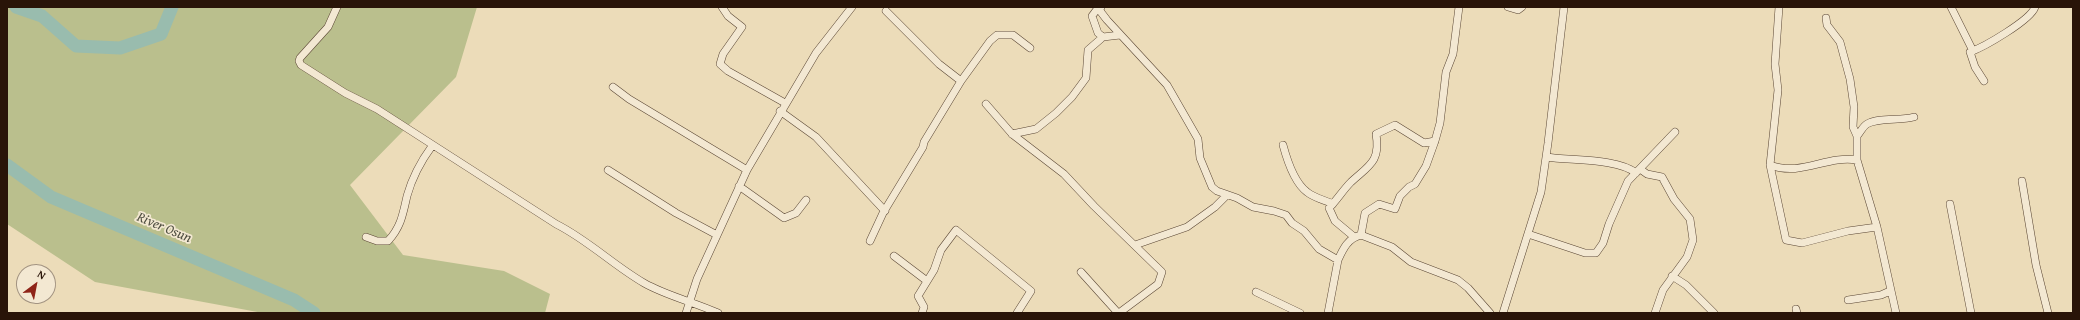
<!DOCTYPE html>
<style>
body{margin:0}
#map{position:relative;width:2080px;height:320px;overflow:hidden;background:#ecdcb9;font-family:"Gentium Book Plus",serif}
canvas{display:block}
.frame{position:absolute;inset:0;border:8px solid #291408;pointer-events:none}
.north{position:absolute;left:16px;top:264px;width:40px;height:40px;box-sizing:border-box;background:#f3e8d2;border:1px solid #a29381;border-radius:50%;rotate:32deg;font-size:11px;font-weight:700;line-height:16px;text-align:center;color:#291408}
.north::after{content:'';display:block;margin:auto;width:14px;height:18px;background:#8f2418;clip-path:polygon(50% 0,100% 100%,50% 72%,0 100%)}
</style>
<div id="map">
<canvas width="2080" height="320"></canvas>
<div class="frame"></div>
<div class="north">N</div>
</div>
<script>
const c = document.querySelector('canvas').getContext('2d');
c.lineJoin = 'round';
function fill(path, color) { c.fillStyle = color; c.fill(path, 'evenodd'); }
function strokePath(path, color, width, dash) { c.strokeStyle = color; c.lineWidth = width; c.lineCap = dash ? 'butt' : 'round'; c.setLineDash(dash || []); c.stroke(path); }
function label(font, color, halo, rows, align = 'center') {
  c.font = font + ' "Gentium Book Plus",serif'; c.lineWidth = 3.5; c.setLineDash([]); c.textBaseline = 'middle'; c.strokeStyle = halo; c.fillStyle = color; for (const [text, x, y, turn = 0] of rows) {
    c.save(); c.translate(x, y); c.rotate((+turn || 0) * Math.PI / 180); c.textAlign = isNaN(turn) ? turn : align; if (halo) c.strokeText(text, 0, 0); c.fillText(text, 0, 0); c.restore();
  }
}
fill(new Path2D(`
 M7,7H477L456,77L350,185L403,255L504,271L550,294L545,313H263L95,282L7,224Z`), '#babf8d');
strokePath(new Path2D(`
 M16,7L42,16L76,46L120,48L161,34L172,7
 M7,165L51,197L294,300L314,313`), '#99bcae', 13);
const street = new Path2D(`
 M337,7L328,27L300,58L299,61L301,65L345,93L377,109L556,224C588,240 613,265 644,283C667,296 694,302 718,313
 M722,7L728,16L742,27L723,54L720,64L728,71L785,103
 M1097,7L1107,20L1167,85L1198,139L1200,158L1212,187L1217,191L1237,198L1253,207L1274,211L1286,215L1292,223L1304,231L1319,249L1338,260C1343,249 1348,238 1361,235L1365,213L1379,204L1395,209L1400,196L1409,187L1415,184L1426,166L1435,141L1440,123L1446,72L1453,54L1459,7
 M1101,7L1098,8L1092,16L1098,33L1103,37
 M1508,7L1518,10L1522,7
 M1779,7L1775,64L1778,90L1770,165C1802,177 1826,155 1857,160
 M1951,7L1973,51
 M886,11L939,64L961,81
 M1826,18L1827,25L1840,42L1850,79L1854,107L1853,127L1857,136V160L1877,227L1896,313
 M1984,81L1975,67L1970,52C1984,47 2031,20 2035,7
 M613,87L629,99L747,170
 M986,104L1012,134L1064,174L1094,206L1162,272L1158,284L1119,313
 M780,111L816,137L885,211
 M1012,134L1036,129L1056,113L1072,97L1086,78L1088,50L1103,37L1120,35
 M1857,136C1860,133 1863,126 1867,124C1878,117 1901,121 1914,117
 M1283,145C1287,160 1295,183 1307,192C1314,198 1325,200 1333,204
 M1546,157C1571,161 1617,158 1636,173
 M1770,165L1786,240L1802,243L1848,231L1877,227
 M1640,169L1647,174L1662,177L1674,199L1690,219L1693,240L1687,257L1663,290L1655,313
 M608,170L676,213L717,235
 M2022,181L2036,265L2048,313
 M739,186L784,218L796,213L806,200
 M1950,204L1971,313
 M1528,234L1585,253H1596L1603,243L1609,224L1628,181L1675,132
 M1361,235L1392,247L1411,262L1458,280L1468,288L1490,313
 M1353,236L1335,221L1329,208C1337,200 1343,190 1351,182C1368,166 1381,162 1376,134L1395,125L1424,143L1435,141
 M366,237L377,241H388C401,227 403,214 407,196C412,178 421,161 432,146
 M870,241L883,213L923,147L924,142L961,81L990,41L997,35H1013L1030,48
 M1135,245L1187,227L1215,207L1227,195
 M894,256L927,281
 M1081,272L1118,313
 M1672,276L1686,285L1714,313
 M1256,292L1300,313
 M1848,300L1881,295L1890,291
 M1796,309L1797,313
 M686,313L697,279L747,170L816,53L852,7
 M922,313L924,307L918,296L934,270L941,250L956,230L1031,291L1017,313
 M1328,313L1338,260
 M1503,313L1541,192L1548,143L1564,7`);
strokePath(street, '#5a4634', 8);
strokePath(street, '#f3e8d2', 7);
label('italic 14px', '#504f42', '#f3e8d2', [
 ["River Osun",164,228,23]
]);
</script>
